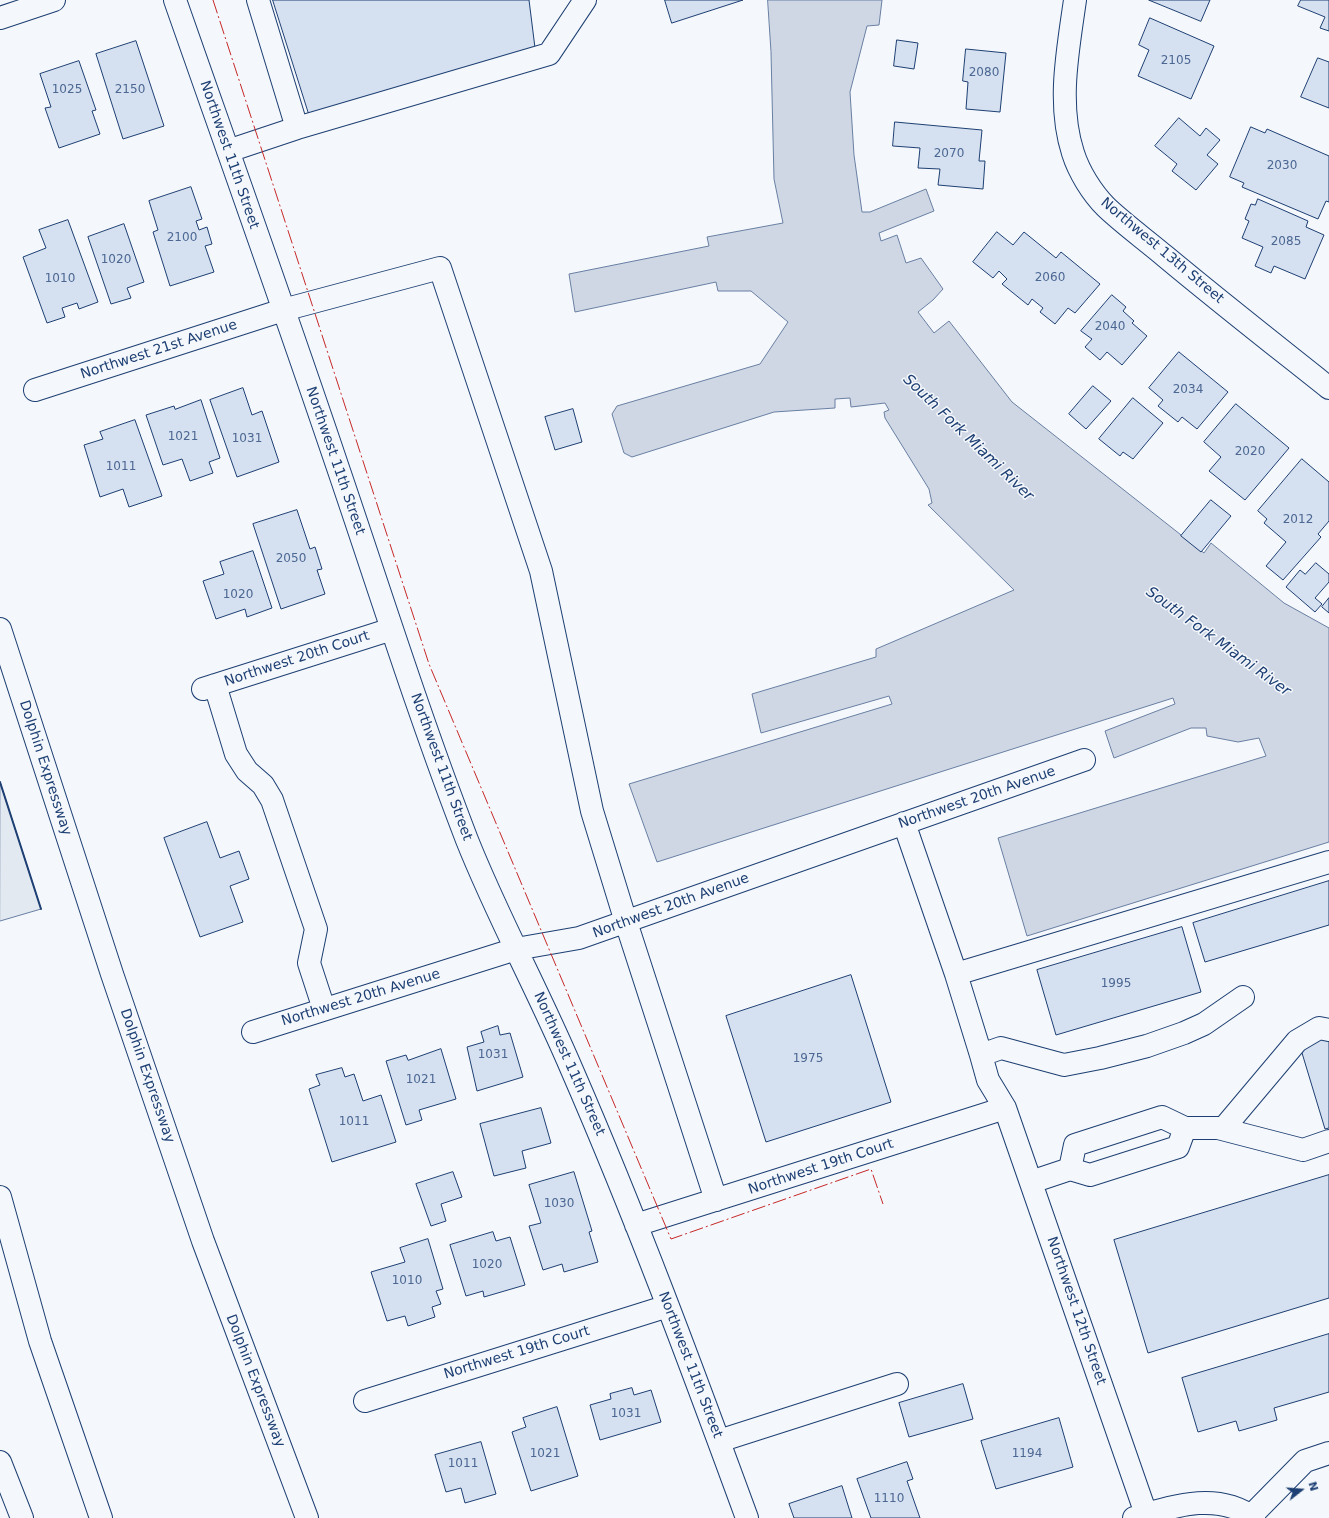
<!DOCTYPE html>
<style>
body{margin:0}
#map{position:relative;width:1329px;height:1518px;overflow:hidden;background:#f4f7fb;font-family:"DejaVu Sans",sans-serif}
canvas{display:block}
.north{position:absolute;left:1281px;top:1470px;width:40px;height:40px;-webkit-text-stroke:3px #f4f7fb;paint-order:stroke;rotate:73deg;font-size:11px;font-weight:700;line-height:16px;text-align:center;color:#1d3f73}
.north::after{content:'';display:block;margin:auto;width:14px;height:18px;background:#1d3f73;clip-path:polygon(50% 0,100% 100%,50% 72%,0 100%)}
</style>
<div id="map">
<canvas width="1329" height="1518"></canvas>
<div class="north">N</div>
</div>
<script>
const c = document.querySelector('canvas').getContext('2d');
c.lineJoin = 'round';
function fill(path, color) { c.fillStyle = color; c.fill(path, 'evenodd'); }
function strokePath(path, color, width, dash) { c.strokeStyle = color; c.lineWidth = width; c.lineCap = dash ? 'butt' : 'round'; c.setLineDash(dash || []); c.stroke(path); }
function label(font, color, halo, rows, align = 'center') {
  c.font = font + ' "DejaVu Sans",sans-serif'; c.lineWidth = 3; c.setLineDash([]); c.textBaseline = 'middle'; c.strokeStyle = halo; c.fillStyle = color; for (const [text, x, y, turn = 0] of rows) {
    c.save(); c.translate(x, y); c.rotate((+turn || 0) * Math.PI / 180); c.textAlign = isNaN(turn) ? turn : align; if (halo) c.strokeText(text, 0, 0); c.fillText(text, 0, 0); c.restore();
  }
}
const green = new Path2D(`
 M0,782L41,909L0,921Z`);
fill(green, '#e3e9f0');
strokePath(green, '#687fa3', 1);
const water = new Path2D(`
 M768,0H882L879,25L867,26L850,92L854,155L862,212H870L926,189L934,211L879,233L881,241L897,235L906,263L921,258L943,289L933,300L918,312L934,333L949,321L1012,402L1204,553L1211,543L1284,603L1329,628V842L1027,936L998,838L1266,756L1259,738L1238,742L1207,736L1206,728H1191L1114,758L1105,731L1175,704L1173,698L657,862L629,784L892,704L889,696L761,733L752,694L876,657V649L1014,590L928,505L932,503L929,489L885,418L884,412L889,410L885,403L851,407L850,398L835,399V408L774,412L632,457L624,453L612,414L617,406L760,364L788,322L751,291H718L716,282L575,312L569,274L709,246L707,237L783,223L774,179L771,52Z`);
fill(water, '#cfd7e4');
strokePath(water, '#687fa3', 1);
const building = new Path2D(`
 M273,0H529L535,48L310,117Z
 M665,0H743L672,23Z
 M1149,0H1210L1201,21Z
 M1301,0H1329V31L1320,28L1325,17L1298,6Z
 M1150,18L1214,46L1191,99L1138,76L1149,50L1139,45Z
 M897,40L918,43L914,69L894,66Z
 M136,41L164,126L123,139L96,54Z
 M966,49L1006,53L1000,112L966,109L968,82L963,81Z
 M1318,58L1329,62V108L1301,97Z
 M79,61L96,110L92,111L100,134L59,148L45,108L51,107L40,74Z
 M1179,118L1200,136L1206,128L1220,140L1207,155L1218,164L1196,190L1172,171L1177,164L1155,146Z
 M895,122L982,130L979,161H985L983,189L938,185L940,169L918,168L920,148L893,146Z
 M1251,127L1265,133L1267,129L1329,156V202L1326,201L1318,219L1242,187L1244,183L1230,177Z
 M191,187L202,219L196,221L199,230L207,227L212,244L205,246L214,272L170,286L153,232L158,230L149,201Z
 M1258,199L1308,221L1306,227L1324,235L1305,279L1274,266L1271,273L1255,266L1263,247L1242,238L1249,221L1245,219L1251,204L1255,205Z
 M68,220L98,302L79,309L77,303L62,308L65,317L47,323L23,257L46,248L39,230Z
 M124,224L144,282L127,288L131,298L111,304L88,237Z
 M997,232L1013,245L1024,232L1056,258L1061,252L1100,284L1075,313L1068,308L1055,324L1040,312L1043,308L1032,299L1028,305L1002,284L1007,279L999,271L993,278L973,262Z
 M1112,295L1126,307L1123,311L1134,321L1132,323L1147,336L1122,365L1107,352L1100,360L1085,347L1092,339L1081,331Z
 M1179,352L1228,392L1197,429L1182,417L1178,422L1158,406L1163,400L1149,388Z
 M1093,386L1111,401L1086,429L1069,414Z
 M243,388L252,415L262,411L279,462L237,477L210,400Z
 M1133,398L1163,423L1133,459L1123,452L1120,456L1099,439Z
 M201,400L220,458L209,462L213,473L190,481L182,459L163,465L146,415L174,406L175,409Z
 M1236,404L1289,448L1245,500L1209,471L1221,457L1204,442Z
 M573,409L582,442L555,450L545,417Z
 M135,420L162,496L129,507L123,489L100,497L84,445L103,439L100,432Z
 M1302,459L1329,482V521L1318,534L1321,537L1283,580L1266,566L1286,542L1264,523L1267,519L1258,511Z
 M1211,500L1231,516L1201,552L1181,536Z
 M297,510L310,549L315,547L322,569L317,570L325,594L281,609L253,524Z
 M253,551L272,608L247,617L245,609L216,619L203,581L224,574L220,562Z
 M1316,563L1329,574V582L1315,598L1322,604L1315,612L1286,587L1300,570L1305,574Z
 M1329,598V613L1322,607Z
 M207,822L220,858L239,851L249,879L230,886L243,922L200,937L164,838Z
 M1329,881V925L1205,962L1193,923Z
 M1182,927L1201,992L1056,1035L1037,970Z
 M851,975L891,1102L766,1142L726,1016Z
 M498,1026L500,1035L510,1033L523,1077L477,1091L467,1047L484,1042L481,1032Z
 M1329,1034V1128L1325,1129L1299,1043Z
 M441,1049L456,1099L419,1110L422,1120L406,1125L386,1061L406,1055L408,1060Z
 M342,1068L345,1077L354,1074L363,1101L381,1095L396,1142L332,1162L309,1089L320,1085L316,1075Z
 M541,1108L551,1143L522,1151L526,1168L494,1176L480,1124Z
 M453,1172L462,1197L441,1204L446,1221L431,1226L416,1184Z
 M574,1172L592,1231L589,1232L598,1262L564,1272L562,1264L543,1270L529,1226L541,1223L529,1185Z
 M1329,1175V1298L1148,1353L1114,1240Z
 M493,1232L496,1241L510,1237L525,1285L484,1297L483,1291L466,1296L450,1245Z
 M428,1239L443,1289L436,1291L441,1304L432,1307L435,1317L408,1326L405,1316L387,1321L371,1272L405,1262L400,1248Z
 M1329,1334V1392L1274,1408L1277,1420L1239,1431L1236,1421L1198,1432L1182,1378Z
 M963,1384L973,1419L909,1437L899,1403Z
 M632,1388L634,1395L651,1390L661,1422L600,1440L590,1405L611,1399L610,1394Z
 M557,1407L578,1476L531,1491L512,1432L526,1427L523,1418Z
 M1059,1418L1073,1467L996,1489L981,1441Z
 M481,1442L496,1494L465,1503L461,1488L446,1492L435,1455Z
 M907,1462L913,1479L907,1481L920,1518H871L857,1479Z
 M842,1486L852,1518H794L789,1504Z`);
fill(building, '#d5e0f0');
strokePath(building, '#1d3f73', 1);
const minor = new Path2D(`
 M175,0C229,154 284,308 336,462C379,588 419,716 467,840C498,918 539,992 572,1070C636,1217 692,1368 747,1518
 M258,0L297,128
 M1075,0C1068,50 1057,104 1073,153C1079,172 1092,193 1106,207C1125,225 1146,240 1166,257C1220,302 1275,345 1329,388
 M0,18L54,0
 M228,151L297,128L549,54L585,0
 M35,390L283,310L440,268L541,571L592,811L626,922L716,1200
 M215,685L236,754L247,771L263,785L272,800L316,929L309,963L324,1009
 M203,689L392,629
 M904,823L956,974
 M1243,997L1204,1024L1184,1033L1147,1046L1100,1058L1064,1065L1001,1048L981,1055L956,974L1329,862
 M253,1032L516,949L579,938L1084,760
 M981,1055L988,1080L1005,1108L1146,1514
 M1185,1128H1218L1303,1150L1329,1141
 M1223,1129L1297,1041L1319,1028L1329,1030
 M1031,1182L1070,1169L1090,1175L1178,1147L1185,1128L1162,1117L1075,1145L1070,1169
 M636,1225L1005,1108
 M365,1401L668,1306
 M719,1441L897,1384
 M1251,1516L1305,1461L1329,1453
 M1134,1518C1174,1506 1217,1491 1254,1518`);
const highway = new Path2D(`
 M0,629L112,974L203,1241L307,1518
 M0,1197L40,1341L101,1518
 M0,1462L22,1518`);
strokePath(minor, '#1d3f73', 24);
strokePath(highway, '#1d3f73', 24);
strokePath(minor, '#f4f7fb', 22);
strokePath(highway, '#f4f7fb', 22);
strokePath(new Path2D(`
 M0,782L41,909`), '#1d3f73', 2);
strokePath(new Path2D(`
 M213,0L429,664L671,1239L871,1169L883,1204`), '#c62828', 1, [14, 3, 2, 3]);
label('12px', '#4b6792', null, [
 ["2105",1176,61],
 ["2080",984,73],
 ["1025",67,90],
 ["2150",130,90],
 ["2070",949,154],
 ["2030",1282,166],
 ["2100",182,238],
 ["2085",1286,242],
 ["1020",116,260],
 ["2060",1050,278],
 ["1010",60,279],
 ["2040",1110,327],
 ["2034",1188,390],
 ["1021",183,437],
 ["1031",247,439],
 ["2020",1250,452],
 ["1011",121,467],
 ["2012",1298,520],
 ["2050",291,559],
 ["1020",238,595],
 ["1995",1116,984],
 ["1031",493,1055],
 ["1975",808,1059],
 ["1021",421,1080],
 ["1011",354,1122],
 ["1030",559,1204],
 ["1020",487,1265],
 ["1010",407,1281],
 ["1031",626,1414],
 ["1021",545,1454],
 ["1194",1027,1454],
 ["1011",463,1464],
 ["1110",889,1499]
]);
label('14px', '#1d3f73', '#f4f7fb', [
 ["Northwest 11th Street",229,155,71],
 ["Northwest 13th Street",1162,251,40],
 ["Northwest 21st Avenue",159,350,-18],
 ["Northwest 11th Street",335,461,71],
 ["Northwest 20th Court",297,659,-18],
 ["Northwest 11th Street",441,767,70],
 ["Dolphin Expressway",45,768,72],
 ["Northwest 20th Avenue",977,798,-19],
 ["Northwest 20th Avenue",671,906,-20],
 ["Northwest 20th Avenue",361,998,-17],
 ["Northwest 11th Street",569,1064,66],
 ["Dolphin Expressway",147,1076,71],
 ["Northwest 19th Court",821,1167,-18],
 ["Northwest 12th Street",1076,1311,71],
 ["Northwest 19th Court",517,1353,-17],
 ["Northwest 11th Street",690,1365,69],
 ["Dolphin Expressway",255,1381,69]
]);
label('italic 15px', '#1d3f73', '#f4f7fb', [
 ["South Fork Miami River",968,438,44],
 ["South Fork Miami River",1218,642,36]
]);
</script>
